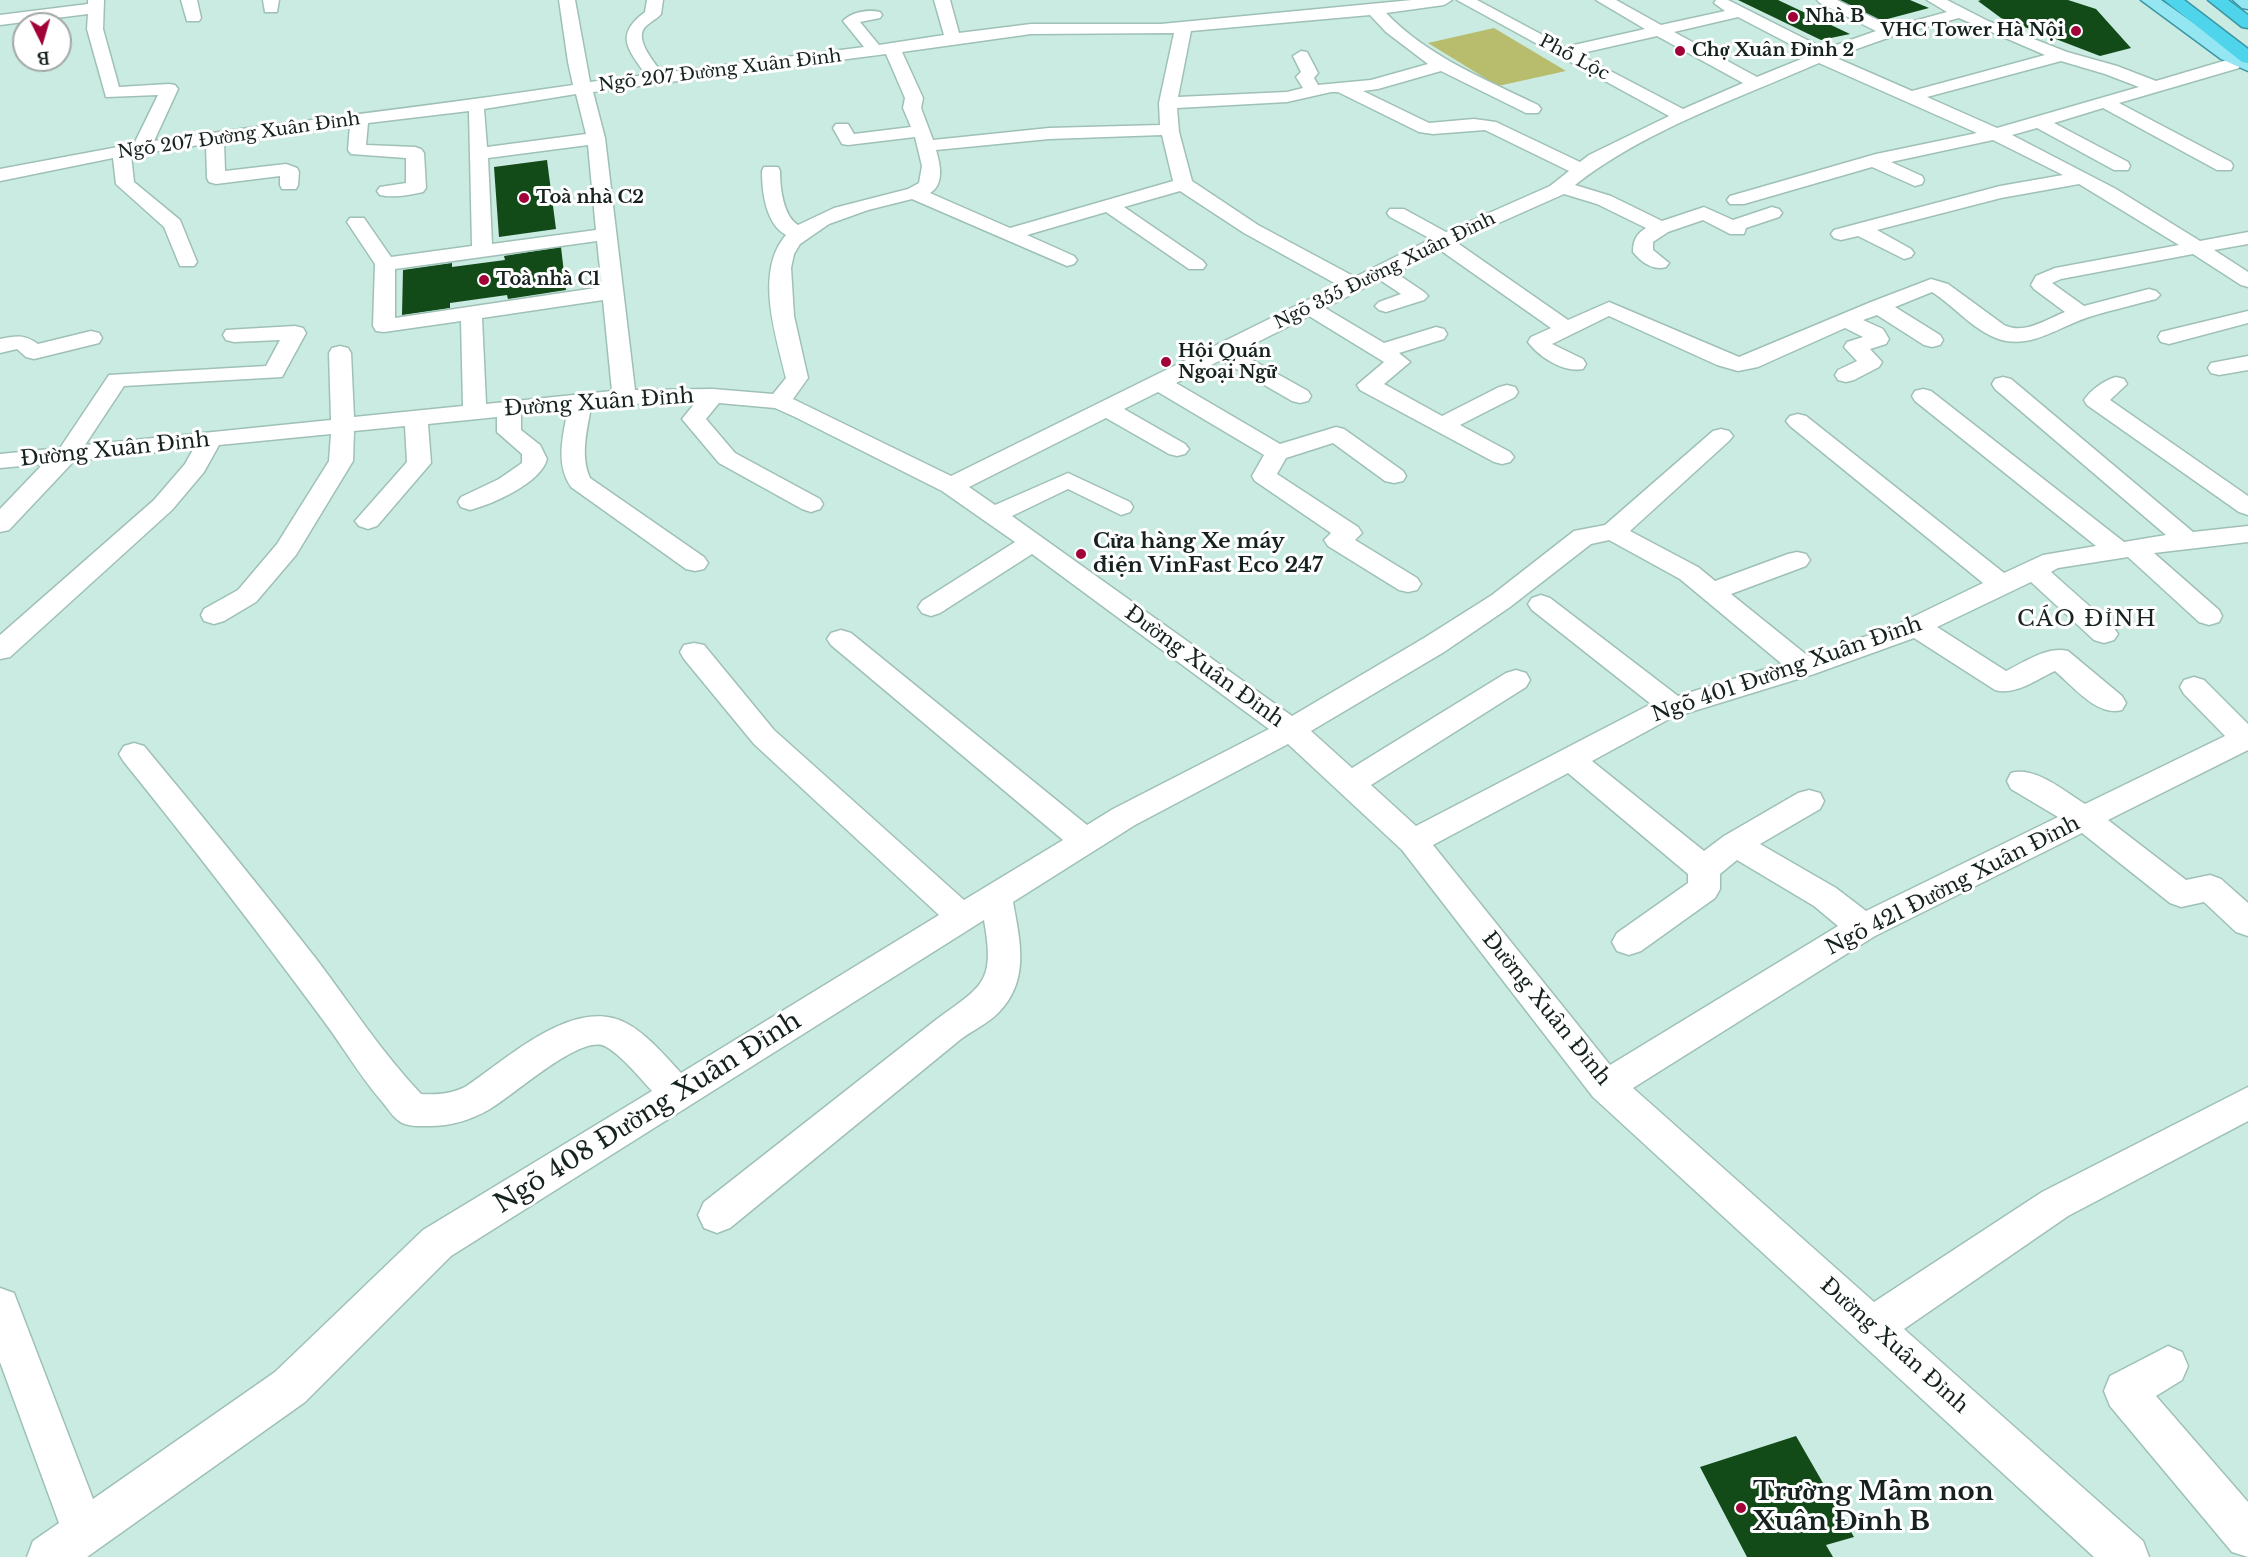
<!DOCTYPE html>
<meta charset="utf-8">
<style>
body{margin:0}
#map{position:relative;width:2248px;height:1557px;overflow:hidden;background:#c9ebe2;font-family:"Libre Baskerville",serif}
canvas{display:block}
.north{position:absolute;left:12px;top:12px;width:60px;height:60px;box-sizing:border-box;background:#fff;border:2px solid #a2a7a5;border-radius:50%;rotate:175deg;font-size:16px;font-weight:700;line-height:24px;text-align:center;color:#16221f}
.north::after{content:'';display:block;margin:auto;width:21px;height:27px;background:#a10136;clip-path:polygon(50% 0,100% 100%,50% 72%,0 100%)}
</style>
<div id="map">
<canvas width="2248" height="1557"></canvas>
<div class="north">B</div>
</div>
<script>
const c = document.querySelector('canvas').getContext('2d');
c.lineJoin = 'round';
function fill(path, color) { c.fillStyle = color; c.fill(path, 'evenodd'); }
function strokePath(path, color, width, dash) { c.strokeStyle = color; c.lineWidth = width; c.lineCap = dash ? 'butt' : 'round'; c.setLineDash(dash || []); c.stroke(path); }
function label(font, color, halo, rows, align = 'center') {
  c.font = font + ' "Libre Baskerville",serif'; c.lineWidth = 6; c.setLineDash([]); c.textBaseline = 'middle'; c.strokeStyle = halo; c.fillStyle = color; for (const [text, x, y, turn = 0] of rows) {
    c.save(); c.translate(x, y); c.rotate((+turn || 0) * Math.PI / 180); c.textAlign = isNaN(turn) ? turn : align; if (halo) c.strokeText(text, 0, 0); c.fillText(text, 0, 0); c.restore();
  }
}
fill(new Path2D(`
 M1494,28L1566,71L1498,86L1428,43Z`), '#b7bd6c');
fill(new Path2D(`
 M1738,0H1778L1850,34L1821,40Z
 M1837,0H1910L1929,8L1880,21Z
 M1981,0H2068L2096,9L2131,48L2100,56L2001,18L1978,1Z
 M547,160L556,229L499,237L494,167Z
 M561,247L566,290L508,299L507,295L450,303V308L402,315L403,270L452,263V267L505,260L504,256Z
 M1796,1436L1854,1537L1826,1545L1833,1557H1747L1700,1467Z`), '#124a18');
const minor = new Path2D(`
 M88,0H104L103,29L119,87L169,84L175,85L178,89L154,141C294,121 434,106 573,85L568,62L559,0H575L590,82L646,75C628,49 614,35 645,12L647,0H663L661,14C656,20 646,24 643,30C637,43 655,63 662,73L864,47L843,21C851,12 868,9 880,12L882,15L880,18L860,22L879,45L944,35L934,0H950L959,33L1031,24H1161L1412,0H1452L1444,5L1386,13C1428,57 1485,79 1538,105L1541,109L1538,113H1526L1441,71L1378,89L1363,91L1429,123L1474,119L1496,122L1580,162L1589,155L1669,116L1457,0H1477L1565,47L1645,29L1596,0H1616L1661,25L1725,11L1714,3L1716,0H1728L1825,49L1876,31L1820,3L1817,0H1837L1892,27L1947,12L1927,0H1947L1988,21L2067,52L2117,66L2156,81L2227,60H2239L2241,64L2239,68L2119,103L2231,162L2233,166L2231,170H2217L2103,108L2054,123L2128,162L2130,166L2128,170H2114L2037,128L2012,135L2116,189L2200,241L2248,232V244L2214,250L2248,272V287L2241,285L2193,254L2061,279L2052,283L2084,306L2149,289L2156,291L2160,295L2156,299C2134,305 2111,310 2089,317C2058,327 2029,351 1996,338C1971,328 1954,306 1932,292L1895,307L1940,335L1943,340L1940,345L1932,347L1924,345L1877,315L1863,320L1883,329L1889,339L1886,344L1870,349L1882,362L1879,367L1854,380L1846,382L1838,380L1835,375L1838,370L1857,361L1844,347L1847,342L1863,337L1845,328L1758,367L1738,371L1717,365L1609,316L1552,344L1583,359L1586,364L1583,369C1564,373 1539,357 1528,342L1531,337L1551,328L1440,250L1396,273L1424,292L1428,296L1424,300L1386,312L1379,310L1375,306L1379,302L1401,294L1380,280L1325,308L1384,343L1436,327L1444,329L1447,334L1444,339L1399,353L1410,362L1384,384L1442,416L1499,387L1507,385L1515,387L1518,392L1515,397L1460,425L1510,452L1514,457L1510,462L1502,464L1494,462L1360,390L1357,385L1384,362L1309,316L1238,352L1308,391L1311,396L1308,401L1300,403L1292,401L1221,360L1176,383L1280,444L1336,427L1344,429L1403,471L1406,476L1403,481L1394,483L1385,481L1333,443L1286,458L1277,474L1358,527L1362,533L1355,540L1417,578L1421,584L1417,590L1408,592L1399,590L1328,546L1324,540L1331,533L1255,481L1252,476L1264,455L1158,392L1124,409L1185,444L1189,449L1185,454L1177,456L1169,454L1106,418L969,487L995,505L1068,473L1130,502L1133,507L1130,512L1121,515L1068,489L1012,516L1292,716L1424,638L1492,595L1574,531L1605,525L1713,431L1721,429L1729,431L1733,436L1729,441L1630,531L1698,567L1715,581L1788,554L1797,552L1806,554L1810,560L1806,566L1731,594L1808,656L1890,628L1983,583L1790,426L1786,421L1790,416L1798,414L1806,416L2004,573L2043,555L2096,546L1915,401L1912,396L1915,391L1923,389L1931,391L2124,542L2166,535L1995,389L1992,384L1995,379L2003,377L2011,379L2193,532L2248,526V542L2154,553L2219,610L2222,616L2219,622L2209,625L2199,622L2128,557L2058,568L2051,572L2114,628L2118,634L2114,640L2104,643L2094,640L2031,582L1937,627L2006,671C2025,662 2047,646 2068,651L2122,696L2126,703L2122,710C2097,717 2073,686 2055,671C2037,679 2015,696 1995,690L1914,638L1814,674L1671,718L1592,761L1704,851L1724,836L1798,793L1809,790L1820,793L1824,801L1820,809L1760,844L1836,888L1866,911L2058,817L2011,789L2007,781L2011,773C2036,766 2065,792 2085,804L2225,736L2184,694L2180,687L2184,680L2194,677L2204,680L2248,724V750L2108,820L2186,880L2210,875L2221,879L2248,903V936L2236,932L2204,902L2181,907L2170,903L2082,833L1875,936L1633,1088L1874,1302L2042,1192L2248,1087V1121L2068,1216L1904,1329L2143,1541L2149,1557H2094L1593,1097L1402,850L1288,744L1135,825L1013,902C1020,941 1030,980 999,1012C989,1023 973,1030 961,1039L730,1228L717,1233L704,1228L698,1215L704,1202L937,1019C984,985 995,982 984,920L451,1256L305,1402L87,1557H27L33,1541L59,1523L0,1362V1288L14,1293L93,1499L275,1372L423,1230L652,1091C641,1079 616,1049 602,1045C575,1039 514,1095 490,1109C471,1120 451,1126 430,1126C420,1126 407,1127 399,1121C393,1117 388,1109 384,1104C361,1078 344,1048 323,1020C258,932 192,846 124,762L119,754L124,746L134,743L144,746C203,817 261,888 317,960C351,1005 382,1053 421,1094C437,1095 450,1094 465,1087C506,1060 574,995 626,1023C647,1034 665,1056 681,1073L939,915L754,744L684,659L680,652L684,645L694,643L704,645L774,730L964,900L1063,840L831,645L827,639L831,633L841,630L851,633L1087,825L1113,809L1269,729L1032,554L940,613L931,616L922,613L918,607L922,601L1015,542L942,491L795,417L775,408L719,403L706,419L735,453L820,499L823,504L820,509L811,512L802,509L719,463L682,419L695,403L624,404L591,407C587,430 580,456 590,478L704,557L708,563L704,569L695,571L686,569L571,487C555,464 563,435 568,409L521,414V430L540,445L547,459C541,483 493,504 470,510L461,507L458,502L461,497L499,479L522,463V454L497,432V417L428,424L431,463L377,526L368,529L359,526L355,521L407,462L405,426L354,431L353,461L296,555L256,602L224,621L214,624L204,621L201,615L204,609L238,590L277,544L329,461L331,434L219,445L204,472L172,510L10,657L0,659V635L154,500L185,464L194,448L74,461L9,530L0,532V509L43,464L0,468V454L60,448L109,375L266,366L280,340L234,342L226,340L223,335L226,330L295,326L303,328L306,333L282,377L124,386L85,445L331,420L329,353L332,348L340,346L348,348L351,353L354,417L463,406L461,321L384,332L376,331L373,326L375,264L347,222L350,218H364L391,257L472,246L469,111L368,123L366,145L415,147L421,149L424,153L426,188L423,192C410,195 393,198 380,195L377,191L380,187L406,183V158L351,154L348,150L350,125L224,141L225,171L286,164L297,168L299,172L298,185L296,189H282L280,185V176L216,184L209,182L207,178L206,144L131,155L134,182L180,220L197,262L194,266H180L164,227L116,184L113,158L0,181V169L134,144L158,95L106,97L87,29L88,14L0,25V15L88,4ZM1370,15L1386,32L1428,64L1371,80L1318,85L1314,78L1318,73L1307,52L1301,51L1293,56L1301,72L1296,77L1303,88L1287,92L1178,97L1191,31ZM1738,17L1811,55L1757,77L1674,32ZM1959,18L2045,55L1912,91L1834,57L1896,35ZM1174,33L1159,103L1160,125L1049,128L933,140L921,108L923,98L902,52L1031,34ZM1657,36L1743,83L1683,109L1578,54ZM886,54L905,98L903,108L911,127L854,134L848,124H836L833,128L842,144L848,145L915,137L922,166L919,183L908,189L834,208L798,225C783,216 780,187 780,171L778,167H764L762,171C762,193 766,224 786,235C754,272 776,335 786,378L773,394L713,389L635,390L605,138L593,92ZM2061,61L2105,74L2139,87L1997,128L1927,97ZM1819,63L1977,133L1876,154L1730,196L1727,200L1730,204H1744L1872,167L1915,186L1922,184L1924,180L1922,176L1891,162L1993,140L2063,175L2000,186L1834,230L1831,234L1834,238L1841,240L1858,236L1904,259L1911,257L1914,253L1911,249L1877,230L2001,198L2079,184L2179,245L2055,268L2036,276L2031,285L2034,289L2065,312C2045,320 2024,335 2004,325L1948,284L1931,279L1871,302L1739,357L1609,302L1568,320L1456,242L1564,194L1597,204L1646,228C1636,234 1633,241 1633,252C1641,262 1653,271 1666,267L1669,263L1653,250V242L1668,232L1703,220L1730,234H1744L1746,228L1779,217L1782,213L1779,209L1772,207L1733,220L1704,207L1662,221L1611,196L1575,185C1643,131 1739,98 1819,63ZM1331,92H1338L1419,132L1433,134L1485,130L1569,171L1550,186L1446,232L1404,209H1390L1387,213L1390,217L1431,239L1355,277L1258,225L1192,181L1179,132L1177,108L1287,102ZM576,94L586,134L487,147L484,109ZM1162,135L1173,181L1010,228L930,193C945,184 940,164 936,150L1049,139ZM588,145L596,230L492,244L488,158ZM1180,191L1244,233L1338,285L951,476L793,399L808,378L794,316L791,268L794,254L800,244L829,224L868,210L912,199L1067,266L1074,264L1077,260L1074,256L1027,235L1106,212L1189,269H1203L1206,265L1203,261L1124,207ZM597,241L602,287L395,318V269ZM603,300L612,391L486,404L482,318ZM1609,540L1680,579L1782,664L1678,696L1550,598L1541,595L1532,598L1528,604L1532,610L1651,704L1416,826L1371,785L1526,687L1530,680L1526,673L1516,670L1506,673L1352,768L1311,731L1444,652L1510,607L1591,544ZM1568,773L1688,874V883L1617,933L1612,942L1617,951L1629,955L1641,951L1715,898L1720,889V874L1737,860L1814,906L1838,926L1610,1065L1433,845Z
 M181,0H197L201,18L199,21H187Z
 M263,0H279L277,12H265Z
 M2248,311V323L2169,344L2161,342L2158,337L2161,332Z
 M91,331L99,333L102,338L99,343L34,359L26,357L17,349L0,353V339C16,336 24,334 38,344Z
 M2248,356V370L2219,375L2211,373L2208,368L2211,363Z
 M2116,377L2124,379L2127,384L2110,400L2248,496V515L2239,512L2087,405L2084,400C2091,390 2104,380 2116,377Z
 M2168,1346L2182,1352L2188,1366L2182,1380L2156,1396L2248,1502V1557L2232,1552L2110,1406L2104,1391L2110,1376Z`);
const major = new Path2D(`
 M2141,0H2161L2233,51L2248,58V71L2221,59Z
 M2233,0H2248V9L2242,8Z`);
const highway = new Path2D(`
 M2164,0H2184L2248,49V63L2242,62Z
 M2208,0H2228L2248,15V28L2242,27Z`);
strokePath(minor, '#9fc0b7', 3);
strokePath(major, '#3a96a4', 3);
strokePath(highway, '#3a96a4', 3);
fill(minor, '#fff');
fill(major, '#95e6f3');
fill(highway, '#4ed5eb');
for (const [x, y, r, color] of [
 [1793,17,6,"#a10136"],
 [2076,31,6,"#a10136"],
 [1680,51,6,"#a10136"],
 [524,198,6,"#a10136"],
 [484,280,6,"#a10136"],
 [1166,362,6,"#a10136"],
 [1081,554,6,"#a10136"],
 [1741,1508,6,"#a10136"]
]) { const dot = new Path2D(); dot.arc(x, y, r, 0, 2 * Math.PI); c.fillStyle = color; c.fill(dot); strokePath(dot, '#fff', 2); }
label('bold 18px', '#16221f', '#fff', [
 ["Nhà B",1805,17],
 ["VHC Tower Hà Nội",2064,31,"right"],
 ["Chợ Xuân Đỉnh 2",1692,51],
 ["Toà nhà C2",536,198],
 ["Toà nhà C1",496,280],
 ["Hội Quán",1178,352],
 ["Ngoại Ngữ",1178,373]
], 'left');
label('18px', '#16221f', '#fff', [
 ["Phố Lộc",1574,58,28],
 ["Ngõ 207 Đường Xuân Đỉnh",720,71,-7],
 ["Ngõ 207 Đường Xuân Đỉnh",239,136,-8],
 ["Ngõ 355 Đường Xuân Đỉnh",1385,271,-26]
]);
label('21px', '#16221f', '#fff', [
 ["Đường Xuân Đỉnh",599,403,-4],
 ["Đường Xuân Đỉnh",115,450,-6],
 ["Đường Xuân Đỉnh",1204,667,36],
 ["Ngõ 401 Đường Xuân Đỉnh",1787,670,-19],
 ["Ngõ 421 Đường Xuân Đỉnh",1953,886,-27],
 ["Đường Xuân Đỉnh",1546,1009,51],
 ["Đường Xuân Đỉnh",1894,1346,42]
]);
label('bold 21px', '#16221f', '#fff', [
 ["Cửa hàng Xe máy",1093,542],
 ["điện VinFast Eco 247",1093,566]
], 'left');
c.letterSpacing = '1.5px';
label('22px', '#16221f', '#fff', [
 ["CÁO ĐỈNH",2087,620]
]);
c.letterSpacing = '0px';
label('26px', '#16221f', '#fff', [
 ["Ngõ 408 Đường Xuân Đỉnh",648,1113,-32]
]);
label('bold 26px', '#16221f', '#fff', [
 ["Trường Mầm non",1753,1493],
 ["Xuân Đỉnh B",1753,1523]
], 'left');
</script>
